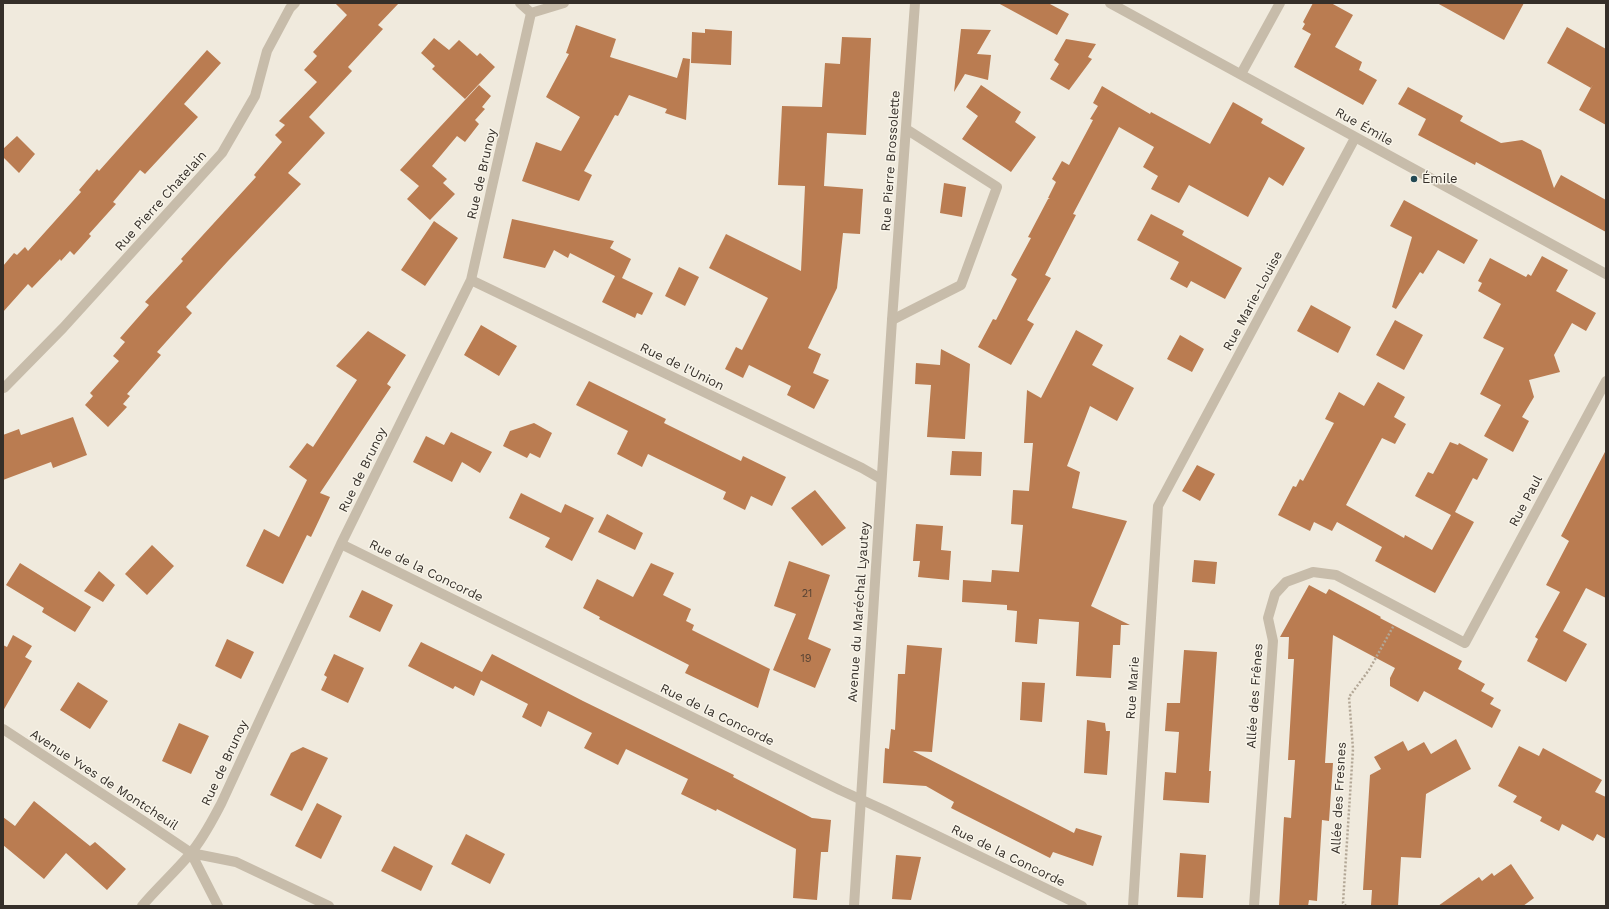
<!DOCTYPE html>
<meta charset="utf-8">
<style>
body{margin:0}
#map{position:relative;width:1609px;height:909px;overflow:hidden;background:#f0eadd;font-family:"Work Sans",sans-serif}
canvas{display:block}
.frame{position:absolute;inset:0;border:4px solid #352f29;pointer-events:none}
</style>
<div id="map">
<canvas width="1609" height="909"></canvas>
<div class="frame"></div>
</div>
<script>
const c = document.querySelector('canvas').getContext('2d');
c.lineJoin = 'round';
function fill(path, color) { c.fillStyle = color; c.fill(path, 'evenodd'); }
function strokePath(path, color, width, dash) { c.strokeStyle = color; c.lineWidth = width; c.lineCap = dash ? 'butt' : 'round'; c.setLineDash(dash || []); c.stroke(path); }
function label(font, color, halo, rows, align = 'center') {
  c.font = font + ' "Work Sans",sans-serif'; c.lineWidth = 3; c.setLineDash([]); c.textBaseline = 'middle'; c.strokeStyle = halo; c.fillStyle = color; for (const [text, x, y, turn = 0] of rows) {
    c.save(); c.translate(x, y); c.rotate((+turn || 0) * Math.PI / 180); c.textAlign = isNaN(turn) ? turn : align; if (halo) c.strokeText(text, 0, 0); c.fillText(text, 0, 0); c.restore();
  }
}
fill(new Path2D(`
 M335,3H399L378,25L383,29L348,67L352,71L309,117L325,133L288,173L301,184L228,261L186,307L192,313L157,352L161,355L127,394L130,396L123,404L127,407L108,427L85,405L93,396L90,393L119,361L113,356L125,342L120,338L149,305L145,302L183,261L181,259L256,177L254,175L282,142L275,135L285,125L279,121L317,82L304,70L317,56L313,52L347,15Z
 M998,3H1048L1069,14L1057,35Z
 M1313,3H1331L1353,15L1335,47L1362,62L1359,70L1377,80L1363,105L1294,67L1311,34L1302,29L1305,24L1303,22Z
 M1437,3H1524L1504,40Z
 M576,25L616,39L610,57L677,78L683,58L690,59L686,120L665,113L667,109L629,95L618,116L615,115L584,171L592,175L579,201L522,181L536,142L561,151L580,117L546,97L569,54L566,53Z
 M1567,27L1606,49V125L1579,110L1593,84L1591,88L1547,63Z
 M705,29L732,31L731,65L691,63L692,32L705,33Z
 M961,29L991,30L977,54L991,55L988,80L965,74L954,92Z
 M842,37L871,38L866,135L827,133L824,186L863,189L860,234L843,233L837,288L808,348L821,354L813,373L829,380L814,409L787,395L791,386L749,365L743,378L725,369L736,347L742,350L768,298L709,268L726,234L801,271L805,186L778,185L782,106L822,107L825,63L840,64Z
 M434,38L449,50L459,40L477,56L480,53L495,67L465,99L432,69L435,66L421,53Z
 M1066,39L1096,44L1088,57L1092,59L1069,90L1050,79L1059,64L1054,60Z
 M207,50L221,63L184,104L198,117L145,174L140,170L113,202L116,204L89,234L91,236L74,255L70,251L61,261L60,259L32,288L28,284L3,312V266L14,253L17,255L25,247L28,251L81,192L79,190L97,169L99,171Z
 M479,85L491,96L482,107L485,109L475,120L479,124L465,142L457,136L432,166L447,179L443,183L455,194L430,220L407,199L419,186L400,170Z
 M981,85L1021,112L1015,122L1036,137L1011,172L962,139L978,116L966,107Z
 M1102,86L1150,114L1151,112L1210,144L1233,102L1263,119L1261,123L1305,148L1283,186L1269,177L1248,217L1189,185L1179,203L1151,189L1158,176L1143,167L1154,147L1119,127L1073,214L1076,215L1045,275L1051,278L1027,320L1034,324L1011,365L978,347L993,319L996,320L1017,279L1011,275L1031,238L1028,237L1048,199H1050L1048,198L1056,182L1052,179L1062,161L1069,165L1093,120L1090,119L1098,106L1093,103Z
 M1408,87L1463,116L1460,121L1501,143L1522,140L1541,150L1554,188L1561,175L1606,200V232L1476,162L1475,165L1418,135L1426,119L1398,104Z
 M17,136L35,154L19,173L3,157V149Z
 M944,183L966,187L962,217L940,213Z
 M1404,200L1478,240L1464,264L1438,250L1423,274L1420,272L1396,309L1392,307L1412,237L1390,226Z
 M1151,214L1184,231L1182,235L1242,268L1225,299L1191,281L1187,288L1170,279L1179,262L1137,240Z
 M512,219L614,241L610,248L631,259L622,278L653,293L642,315L637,313L635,318L602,302L615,276L570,253L568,258L554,250L545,268L503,258Z
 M434,221L458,238L425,286L401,270Z
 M1542,256L1568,270L1556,291L1596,313L1586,331L1572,323L1554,355L1560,372L1529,380L1534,397L1522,417L1529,421L1513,452L1484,436L1501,405L1480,394L1504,348L1483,338L1501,304L1478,291L1482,283L1478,281L1490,258L1526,277L1528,274L1531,276Z
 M679,267L699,277L685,306L665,296Z
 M1311,305L1351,327L1338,353L1297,331Z
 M1395,320L1423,335L1404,370L1376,355Z
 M481,325L517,346L499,376L464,355Z
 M1076,330L1103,345L1092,365L1134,388L1117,421L1090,406L1067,466L1080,472L1072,508L1127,521L1091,606L1130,625H1121L1120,645H1113L1111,678L1076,676L1079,622L1039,619L1037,644L1015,642L1017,611L1007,610V605L962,602L963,580L991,582L992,570L1019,572L1023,525L1011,524L1013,490L1029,491L1033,443H1024L1027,390L1041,398Z
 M368,331L406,355L387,384L391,387L320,493L330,497L311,537L307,535L283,584L246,566L264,529L279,537L307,480L289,467L307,443L313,447L357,380L336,366Z
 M1180,335L1204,349L1192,372L1167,359Z
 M941,349L970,364L965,439L927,437L931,385L915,384L916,363L940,365Z
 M589,381L666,419L664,423L741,461L743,456L786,477L772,506L751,496L745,510L723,499L726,492L648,454L642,467L617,454L628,431L576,405Z
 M1378,382L1405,397L1394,417L1406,424L1395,444L1382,438L1346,505L1404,538L1405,535L1432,550L1451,515L1415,496L1428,472L1433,474L1450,442L1458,445L1459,443L1488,459L1477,480L1473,478L1455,512L1474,522L1435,593L1375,561L1382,547L1337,522L1332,531L1314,522L1310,531L1278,515L1293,486L1296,487L1300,479L1303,481L1334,423L1325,419L1339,392L1364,406Z
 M73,417L87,455L53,468L51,462L3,480V435L19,429L21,435Z
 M534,423L552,433L540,458L530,453L527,458L503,446L510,431Z
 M451,432L492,452L480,473L462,462L452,482L413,462L426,436L444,445Z
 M1606,450V598L1586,588L1563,631L1587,644L1566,682L1527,661L1538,639L1535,637L1560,592L1546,585L1569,541L1561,536Z
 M952,451L982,452L981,476L950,475Z
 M1197,465L1215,474L1200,501L1182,491Z
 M815,490L846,528L822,546L791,508Z
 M521,493L561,513L565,504L594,518L572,561L545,547L550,538L509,518Z
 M607,514L643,533L635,550L598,532Z
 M916,524L943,526L941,550L951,551L949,580L918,577L920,561H913Z
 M152,545L174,566L147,595L125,574Z
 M1194,560L1217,562L1215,584L1192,582Z
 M789,561L830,575L808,639L831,649L815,688L773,670L796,614L774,606Z
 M20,563L91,607L75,632L42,612L44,608L6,585Z
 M651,563L674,573L663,595L691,609L686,621L694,625L692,630L770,669L758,708L685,673L689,665L599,619L600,617L583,608L597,579L633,597Z
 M99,571L115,585L103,602L84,591Z
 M1309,585L1326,594L1329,589L1381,617L1380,618L1462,661L1458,669L1485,684L1481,691L1494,698L1490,704L1501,710L1492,728L1424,691L1418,702L1390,686V678L1395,668L1333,635L1325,763H1333L1329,821L1322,820L1317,901L1309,900L1308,906H1279L1284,817L1291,818L1295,760H1288L1294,659H1288L1289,637H1280Z
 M362,590L393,605L380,632L349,617Z
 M13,635L32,646L25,657L32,661L3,711V645L7,647Z
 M227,639L254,652L241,679L215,666Z
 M421,642L482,672L492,654L583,701L734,775L733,777L812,818L831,820L828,852H821L817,900L793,898L796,849L717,809L716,811L681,794L688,779L626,749L618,765L584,748L592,733L548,711L541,727L522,717L528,704L481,680L474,696L455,686L453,689L408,666Z
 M907,645L942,648L932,752L913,751L1074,833L1076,828L1102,836L1093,866L1053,852L1050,858L951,808L954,802L926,786L883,783L885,748L889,749L891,729L895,730L898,674H905Z
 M1184,650L1217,652L1209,771H1211L1209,803L1163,800L1165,772L1176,773L1179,732L1165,731L1167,703H1180Z
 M334,654L364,668L348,703L321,690L327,677L324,675Z
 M78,682L108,701L90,729L60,710Z
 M1022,682L1045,683L1042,722L1020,720Z
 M1087,720L1105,723L1106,731H1110L1107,775L1084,773Z
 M179,723L209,736L191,774L162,761Z
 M1456,739L1471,769L1426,794L1421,858L1401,857L1398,906L1371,905L1372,890H1363L1370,775L1381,769L1374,757L1403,741L1408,751L1424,742L1431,754Z
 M1519,746L1539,756L1543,748L1602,780L1595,792L1606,797V839L1597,834L1593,841L1562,824L1559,831L1540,821L1542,817L1513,802L1517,796L1498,786Z
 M303,747L328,758L302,811L270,795L291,753Z
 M34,801L90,846L95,842L126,869L107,890L66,853L44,879L3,845V817L15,826Z
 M317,803L342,816L321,859L295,846Z
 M466,834L505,854L490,884L451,864Z
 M394,846L433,866L421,891L381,871Z
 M1180,853L1206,855L1203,898L1177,897Z
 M896,855L921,857L911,900L892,899Z
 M1511,864L1534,898L1523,906H1438L1479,877L1482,881L1492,873L1494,876Z`), '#ba7c51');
strokePath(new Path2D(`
 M1346,906L1343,903L1353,749L1349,697L1369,670L1394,625`), '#b2a695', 2.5, [2, 2]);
strokePath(new Path2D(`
 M520,3L531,13L564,3
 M1110,3L1606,274
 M1241,74L1280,3
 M471,280L862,468L881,479
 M892,320L961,285L997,187L906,129
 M4,388L63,328L222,153L255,96L267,51L290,8L295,3
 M341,544L840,790L884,810L1082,906
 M3,729L148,824L191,853L236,862L329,906
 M191,853L218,906
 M142,906C157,888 175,872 190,854C203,839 212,821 221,804L341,544L471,280L531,13
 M1133,906L1158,506L1355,138
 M1254,906L1273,641L1268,618L1275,594L1286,582L1313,572L1336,575L1465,643L1606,381`), '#c7bcaa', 10);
strokePath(new Path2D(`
 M854,906L892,320L915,3`), '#c7bcaa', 10);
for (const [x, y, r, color] of [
 [1414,179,4,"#224853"]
]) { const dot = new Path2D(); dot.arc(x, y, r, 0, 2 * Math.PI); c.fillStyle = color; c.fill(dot); strokePath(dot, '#f8f4e9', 1.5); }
label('11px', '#564233', null, [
 ["21",807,594],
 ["19",806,659]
]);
label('13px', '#352f29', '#f8f4e9', [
 ["Rue Émile",1364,127,29],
 ["Rue Pierre Brossolette",891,161,-86],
 ["Rue de Brunoy",482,174,-77],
 ["Rue Pierre Chatelain",161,201,-48],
 ["Rue Marie-Louise",1253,301,-62],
 ["Rue de l'Union",682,367,26],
 ["Rue de Brunoy",363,470,-64],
 ["Rue Paul",1526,501,-62],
 ["Rue de la Concorde",426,571,26],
 ["Avenue du Maréchal Lyautey",859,612,-86],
 ["Rue Marie",1133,688,-86],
 ["Allée des Frênes",1255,696,-86],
 ["Rue de la Concorde",717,715,26],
 ["Rue de Brunoy",225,763,-65],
 ["Avenue Yves de Montcheuil",104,780,33],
 ["Allée des Fresnes",1339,798,-87],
 ["Rue de la Concorde",1008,856,26]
]);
label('13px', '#352f29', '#f8f4e9', [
 ["Émile",1422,179]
], 'left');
</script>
